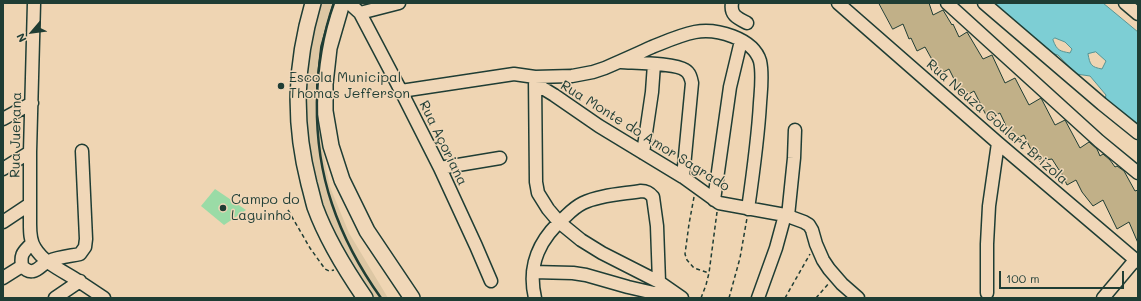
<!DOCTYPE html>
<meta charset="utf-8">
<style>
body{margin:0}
#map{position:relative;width:1141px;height:301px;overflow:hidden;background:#efd5b3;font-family:Mali,sans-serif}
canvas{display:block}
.frame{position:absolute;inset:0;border:4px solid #1f3d34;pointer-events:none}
.north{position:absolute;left:12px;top:12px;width:40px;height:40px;-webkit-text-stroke:3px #f0d7b8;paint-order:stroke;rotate:242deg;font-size:11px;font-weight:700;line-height:16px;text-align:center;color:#1f3d34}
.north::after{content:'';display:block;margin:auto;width:14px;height:18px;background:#1f3d34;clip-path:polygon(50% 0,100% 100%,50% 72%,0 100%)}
.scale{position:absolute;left:999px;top:271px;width:125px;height:18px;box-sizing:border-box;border:2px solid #1f3d34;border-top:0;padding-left:5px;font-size:12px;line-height:14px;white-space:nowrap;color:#1f3d34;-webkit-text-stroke:3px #f0d7b8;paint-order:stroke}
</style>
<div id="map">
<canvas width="1141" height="301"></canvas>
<div class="frame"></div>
<div class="north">N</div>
<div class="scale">100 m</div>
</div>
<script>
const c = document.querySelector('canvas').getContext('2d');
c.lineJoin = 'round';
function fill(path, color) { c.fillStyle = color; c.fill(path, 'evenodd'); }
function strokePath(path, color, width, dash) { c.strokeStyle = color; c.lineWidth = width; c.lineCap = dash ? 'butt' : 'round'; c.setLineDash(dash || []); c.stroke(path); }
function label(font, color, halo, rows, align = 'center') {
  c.font = font + ' Mali,sans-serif'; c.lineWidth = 3; c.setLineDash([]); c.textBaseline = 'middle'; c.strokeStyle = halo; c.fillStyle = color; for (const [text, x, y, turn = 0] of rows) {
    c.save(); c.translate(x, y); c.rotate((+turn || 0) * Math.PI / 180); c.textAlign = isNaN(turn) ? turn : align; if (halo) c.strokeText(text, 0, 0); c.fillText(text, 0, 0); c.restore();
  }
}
fill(new Path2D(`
 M322,3H339L320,89L322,147L330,187L349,233L388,298H372L335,239L317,192L308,151L304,95L312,35Z`), '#ddc7a4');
fill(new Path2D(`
 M215,189L246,210L224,225L201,206Z`), '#9adba6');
const water = new Path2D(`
 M990,3H1103L1138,32V131L1104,102L1106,95L1090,76L1076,74L1058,55L1051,53ZM1055,38L1065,42L1072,49L1070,53C1060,51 1057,51 1053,40ZM1096,52L1106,61L1102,69C1091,67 1090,65 1088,54Z`);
fill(water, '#7dced4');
strokePath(water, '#579494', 1);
const building = new Path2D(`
 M879,3H929L933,15L943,10L952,25L953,24L959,37L967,32L983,59L992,55L1005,83L1015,78L1029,105L1041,98L1055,125L1065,120L1080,148L1089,142L1097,149L1100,156L1103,154L1110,160L1115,167L1117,166L1124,171L1135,191L1138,190V243L1129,222L1117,229L1103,200L1093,206L1082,192L1076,180L1067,185L1060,170H1059L1052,159L1039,161L1033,154L1024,135L1015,140L1009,132L1000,113L988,119L974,91L964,97L956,83L949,69L940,74L925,47L917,51L911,38L909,39L903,24L893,29Z`);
fill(building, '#c1b088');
strokePath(building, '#1f3d34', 1);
const minor = new Path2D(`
 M34,3L30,152V224C30,232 30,241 35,248C44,263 63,271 77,280C86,286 95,292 104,298
 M349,3L360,13L401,91L440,168L476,246L491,281
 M732,3C730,15 737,18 747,23
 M838,3L998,143L1138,262
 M947,3L1099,141L1138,173
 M984,3L1102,104L1138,133
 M1125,3L1138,14
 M360,13L399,3
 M621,62C635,63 675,63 685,70C690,73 691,78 692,83L683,177
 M535,78L536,182L538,193L548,209L559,222L581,240L602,253L659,282L682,298
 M536,84L554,95L599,126L683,177L719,203L785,215L804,222L809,225L812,230L816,244L823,260L829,269L842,284L858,298
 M401,91L514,74L535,77L572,76L593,72L605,68C621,61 637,54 652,47C667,41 680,35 695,32C716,28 753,38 760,61C763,74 761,89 760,103C758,139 753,174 748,209
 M3,119L32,103
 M643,153L652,92L654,64
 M440,168L500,158
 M3,169L30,152
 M714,200L730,87L741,41
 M788,216L794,158L795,130
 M3,222L30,204
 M32,243C24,252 20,253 22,266C25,269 28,272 33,271C39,270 43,263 49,261C58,257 70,256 80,254L85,247L86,239L82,151
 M533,272L573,273L586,275L628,287L654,293L677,296
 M3,278L22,266
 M987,293V244L989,206L998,143
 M55,298L80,281
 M535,298C527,264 540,238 566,216C571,211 577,206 583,203C599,195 623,194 641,191C646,191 649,192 653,197L657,226L659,282
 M758,298L776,248L785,215
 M1103,298L1135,260`);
const major = new Path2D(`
 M313,3C295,65 293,121 309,184C311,191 313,200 315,207C327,240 345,269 365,298
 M342,3L329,48L325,84V111L331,146L342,180L367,231L412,298`);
strokePath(minor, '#1f3d34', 15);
strokePath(major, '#1f3d34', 18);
strokePath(new Path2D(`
 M694,197L689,224L685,254L687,260L694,268L709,273
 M288,210L310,248L325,269L329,271L334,270
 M701,298L706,285L709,273L717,212
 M729,298L740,258L747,218
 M785,298L810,254
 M816,298L829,283`), '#1f3d34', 1.5, [4, 3]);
strokePath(minor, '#f0d7b8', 12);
strokePath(major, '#f0d7b8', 15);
strokePath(new Path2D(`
 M334,3C312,64 311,142 332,204C343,237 361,270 381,298`), '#1f3d34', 2.5);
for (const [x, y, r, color] of [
 [281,86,4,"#1f3d34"],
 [223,208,4,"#1f3d34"]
]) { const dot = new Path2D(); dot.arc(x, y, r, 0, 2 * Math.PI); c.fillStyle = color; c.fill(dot); strokePath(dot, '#f0d7b8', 1.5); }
label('14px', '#1f3d34', '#f0d7b8', [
 ["Escola Municipal",289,78],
 ["Thomas Jefferson",289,94],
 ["Campo do",231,200],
 ["Laguinho",231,216]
], 'left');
label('14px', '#1f3d34', '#f0d7b8', [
 ["Rua Neuza Goulart Brizola",997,122,41],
 ["Rua Juerana",16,135,-89],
 ["Rua Monte do Amor Sagrado",645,136,32],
 ["Rua Açoriana",443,143,64]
]);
</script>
